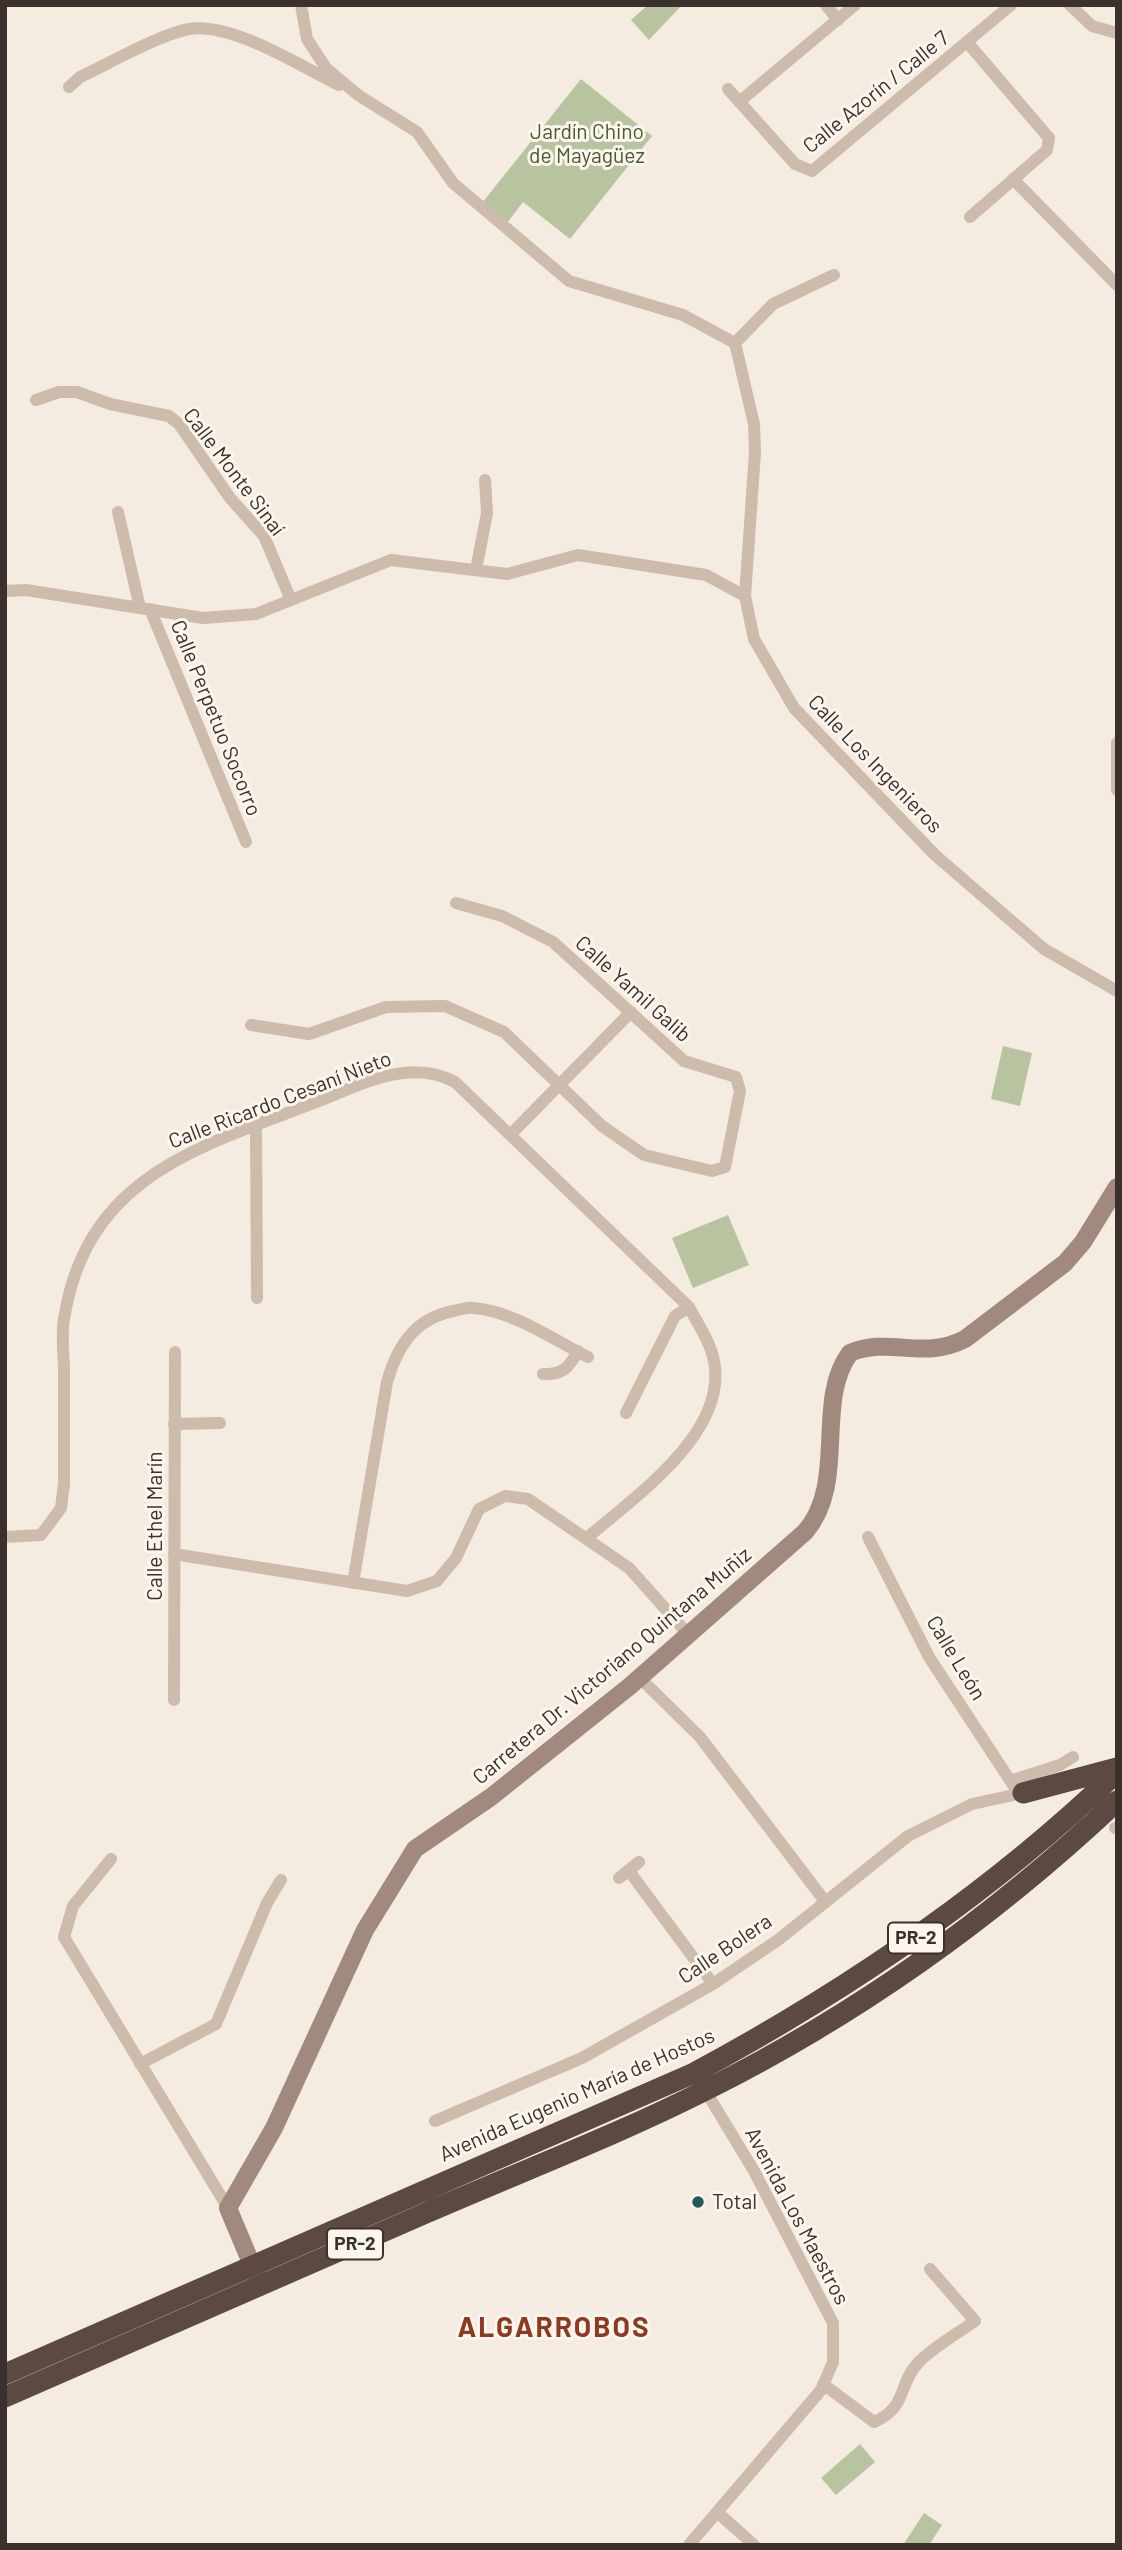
<!DOCTYPE html>
<meta charset="utf-8">
<style>
body{margin:0}
#map{position:relative;width:1122px;height:2550px;overflow:hidden;background:#f4ebe1;font-family:Barlow,sans-serif}
canvas{display:block}
.frame{position:absolute;inset:0;border:7px solid #3b302b;pointer-events:none}
</style>
<div id="map">
<canvas width="1122" height="2550"></canvas>
<div class="frame"></div>
</div>
<script>
const c = document.querySelector('canvas').getContext('2d');
c.lineJoin = 'round';
function fill(path, color) { c.fillStyle = color; c.fill(path, 'evenodd'); }
function strokePath(path, color, width, dash) { c.strokeStyle = color; c.lineWidth = width; c.lineCap = dash ? 'butt' : 'round'; c.setLineDash(dash || []); c.stroke(path); }
function label(font, color, halo, rows, align = 'center') {
  c.font = font + ' Barlow,sans-serif'; c.lineWidth = 6; c.setLineDash([]); c.textBaseline = 'middle'; c.strokeStyle = halo; c.fillStyle = color; for (const [text, x, y, turn = 0] of rows) {
    c.save(); c.translate(x, y); c.rotate((+turn || 0) * Math.PI / 180); c.textAlign = isNaN(turn) ? turn : align; if (halo) c.strokeText(text, 0, 0); c.fillText(text, 0, 0); c.restore();
  }
}
fill(new Path2D(`
 M648,5L681,6L649,40L631,20Z
 M581,79L652,136L570,239L523,202L507,223L482,203Z
 M1003,1046L1032,1053L1020,1106L991,1099Z
 M728,1215L749,1265L693,1288L672,1238Z
 M860,2444L875,2462L836,2495L821,2478Z
 M924,2513L942,2525L929,2545H903Z`), '#b8c4a0');
strokePath(new Path2D(`
 M301,5L307,39L326,68L358,95L417,132L453,183L569,281L683,315L735,343L754,424L755,452L745,596L754,639L794,708L935,855L1044,949L1117,991
 M826,5L838,20
 M1070,5L1092,26L1117,33
 M967,42L1049,138L1047,150L970,217
 M69,87L80,77C110,63 158,35 189,29C232,22 300,66 339,85
 M728,89L795,164L812,171L1011,5
 M739,102L855,5
 M1013,179L1117,285
 M735,343L773,304L834,275
 M36,400L59,392H77L110,404L169,416L179,424L230,498L264,536L291,600
 M118,512L140,608
 M476,570L487,513L485,480
 M5,591L26,590L203,618L256,614L391,560L507,574L578,555L706,575L745,596
 M150,609L246,842
 M1117,743V790
 M251,1025L309,1034L386,1007L445,1006L504,1032L602,1126L644,1155L712,1171L725,1167L740,1091L736,1077L684,1061L553,942L502,916L456,903
 M256,1126L257,1298
 M511,1134L631,1012
 M543,1374C562,1375 569,1368 578,1351
 M626,1413L675,1316L689,1307
 M174,1424L220,1423
 M5,1537L41,1535L61,1508L64,1484C64,1447 64,1410 64,1372C64,1355 61,1336 64,1319C87,1176 197,1148 314,1103C359,1086 408,1057 455,1082L689,1307C696,1321 706,1335 711,1350C738,1427 636,1495 587,1538
 M868,1537L929,1657L1019,1794
 M174,1554L407,1591L437,1581L456,1558L479,1509L505,1496L528,1499L629,1568L687,1633
 M353,1583L387,1382C397,1347 414,1319 453,1311C459,1310 467,1307 474,1308C513,1311 554,1340 588,1357
 M640,1678L700,1737L824,1900
 M174,1700L175,1352
 M1013,1780L1060,1765L1073,1757
 M1115,1828H1117
 M111,1859L73,1906L64,1937L228,2208
 M629,1871L713,1984
 M619,1878L639,1862
 M140,2064L216,2024L267,1903L281,1880
 M435,2121L582,2058L713,1984L778,1940L908,1836L972,1804L1023,1793
 M823,2384L874,2422C908,2407 898,2384 918,2363C933,2347 957,2334 975,2321L930,2269
 M717,2512L754,2545
 M689,2545L821,2390L833,2362V2323L754,2171L702,2085`), '#cdbbac', 12);
strokePath(new Path2D(`
 M257,2277L228,2208L274,2128L365,1930L415,1849L491,1797L630,1686L805,1532C848,1483 814,1401 850,1353C890,1336 922,1361 965,1339L1065,1263L1083,1242L1117,1187`), '#a18a7d', 18);
strokePath(new Path2D(`
 M1023,1793L1117,1768
 M5,2374L694,2073C848,1990 991,1893 1117,1772
 M5,2397C146,2336 286,2274 426,2213C520,2172 615,2136 706,2090C856,2015 995,1916 1117,1801`), '#5c4a42', 21);
for (const [x, y, r, color] of [
 [698,2202,7,"#1f5a5e"]
]) { const dot = new Path2D(); dot.arc(x, y, r, 0, 2 * Math.PI); c.fillStyle = color; c.fill(dot); strokePath(dot, '#fbf5ee', 2.5); }
for (const [x, y, w] of [
 [916,1938,56],
 [355,2244,56]
]) { const box = new Path2D(); box.roundRect(x - w / 2, y - 15.5, w, 31, 5); c.fillStyle = '#fbf5ee'; c.fill(box); strokePath(box, '#3b302b', 2); }
label('bold 19px', '#3b302b', null, [
 ["PR-2",916,1938],
 ["PR-2",355,2244]
]);
label('21px', '#3b302b', '#fbf5ee', [
 ["Calle Azorín / Calle 7",876,92,-39],
 ["Calle Monte Sinaí",234,472,53],
 ["Calle Perpetuo Socorro",216,718,68],
 ["Calle Los Ingenieros",875,764,46],
 ["Calle Yamil Galib",633,989,42],
 ["Calle Ricardo Cesaní Nieto",280,1100,-21],
 ["Calle Ethel Marín",155,1526,-90],
 ["Calle León",956,1658,59],
 ["Carretera Dr. Victoriano Quintana Muñiz",612,1666,-40],
 ["Calle Bolera",725,1949,-34],
 ["Avenida Eugenio María de Hostos",577,2095,-24],
 ["Avenida Los Maestros",797,2216,62]
]);
label('21px', '#4a5a2e', '#fbf5ee', [
 ["Jardín Chino",587,132],
 ["de Mayagüez",587,156]
]);
label('21px', '#3b302b', '#fbf5ee', [
 ["Total",712,2202]
], 'left');
c.letterSpacing = '2px';
label('bold 28px', '#8c3b22', '#fbf5ee', [
 ["ALGARROBOS",554,2328]
]);
c.letterSpacing = '0px';
</script>
